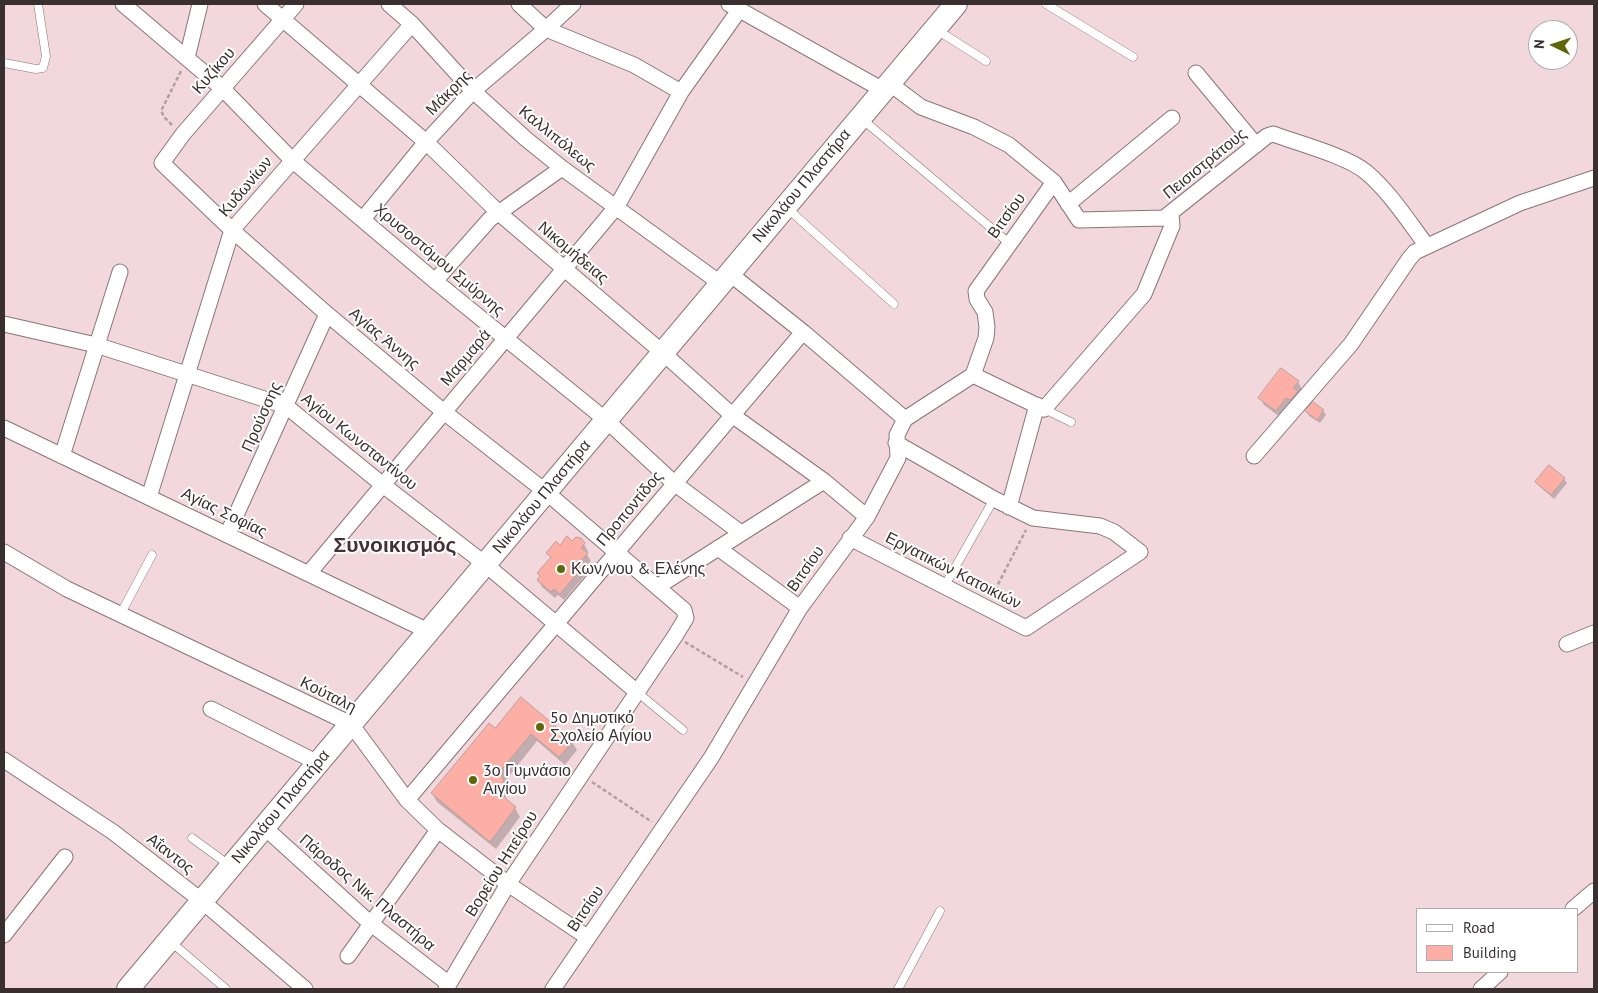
<!DOCTYPE html>
<meta charset="utf-8">
<style>
body{margin:0}
#map{position:relative;width:1598px;height:993px;overflow:hidden;background:#f2d8dd;font-family:"PT Sans",sans-serif}
canvas{display:block}
.frame{position:absolute;inset:0;border:5px solid #392f31;pointer-events:none}
.legend{position:absolute;left:1416px;top:908px;width:162px;height:65px;box-sizing:border-box;background:#fff;border:1px solid #b0acad;margin:0;padding:6px 9px;list-style:none;font-size:15px;color:#392f31}
.legend li{display:flex;align-items:center;gap:10px;height:25px}
.legend b{width:25px;border:1px solid #b0acad}
.north{position:absolute;left:1528px;top:20px;width:50px;height:50px;box-sizing:border-box;background:#fff;border:1px solid #b0acad;border-radius:50%;rotate:274deg;font-size:14px;font-weight:700;line-height:20px;text-align:center;color:#392f31}
.north::after{content:'';display:block;margin:auto;width:18px;height:22px;background:#606708;clip-path:polygon(50% 0,100% 100%,50% 72%,0 100%)}
</style>
<div id="map">
<canvas width="1598" height="993"></canvas>
<div class="frame"></div>
<ul class="legend">
<li><b style="height:6px;background:#fff"></b>Road</li>
<li><b style="height:14px;background:#fdafa5"></b>Building</li>
</ul>
<div class="north">N</div>
</div>
<script>
const c = document.querySelector('canvas').getContext('2d');
c.lineJoin = 'round';
function fill(path, color) { c.fillStyle = color; c.fill(path, 'evenodd'); }
function strokePath(path, color, width, dash) { c.strokeStyle = color; c.lineWidth = width; c.lineCap = dash ? 'butt' : 'round'; c.setLineDash(dash || []); c.stroke(path); }
function label(font, color, halo, rows, align = 'center') {
  c.font = font + ' "PT Sans",sans-serif'; c.lineWidth = 4; c.setLineDash([]); c.textBaseline = 'middle'; c.strokeStyle = halo; c.fillStyle = color; for (const [text, x, y, turn = 0] of rows) {
    c.save(); c.translate(x, y); c.rotate((+turn || 0) * Math.PI / 180); c.textAlign = isNaN(turn) ? turn : align; if (halo) c.strokeText(text, 0, 0); c.fillText(text, 0, 0); c.restore();
  }
}
fill(new Path2D(`
 M1298,382L1302,389L1298,394L1300,399L1280,417L1264,405L1260,398Z
 M1313,404L1323,411L1326,415L1320,423L1309,416L1307,412Z
 M1549,466L1564,479L1567,483L1554,499L1539,486L1537,482Z
 M573,542L584,544L588,551L586,553L591,561L585,569L587,573L564,600L558,595L555,598L542,587L538,580L541,578L538,573L551,559L548,553Z
 M521,699L572,742L577,750L565,765L537,741L506,780L508,794L504,799L515,808L520,817L496,849L437,802L432,793L495,729Z`), '#0003');
const building = new Path2D(`
 M1281,368L1299,381L1293,388L1298,391L1290,400L1286,398L1276,411L1258,398Z
 M1313,402L1324,410L1317,420L1305,411Z
 M1549,465L1565,478L1551,495L1535,482Z
 M567,536L572,541L576,537L581,538L585,543L581,548L588,553L580,562L584,566L560,594L554,589L551,592L537,580L540,576L537,573L551,557L546,553L556,541L560,545Z
 M521,697L573,741L559,757L531,734L501,770L504,785L498,792L516,807L490,842L431,793L489,723L495,728Z`);
fill(building, '#fdafa5');
strokePath(building, '#b8a09d', 1);
const lane = new Path2D(`
 M1046,4L1133,57
 M937,30L986,61
 M4,63L36,69L43,68L46,56L38,4
 M862,119L1009,243
 M787,208L894,304
 M1044,409L1071,422
 M944,587L994,499
 M120,615L152,555
 M637,692L683,730
 M192,838L229,865
 M170,941L226,989
 M898,989L940,911`);
const street = new Path2D(`
 M123,4L222,88L292,160L435,281L606,420L674,483L741,533
 M265,4L426,142L499,213L662,352L732,415L824,481L867,517
 M296,4L183,134L162,163L232,230L327,314L444,412L546,492L684,610L686,618L675,636L508,884L446,989
 M389,4L412,24L473,91L526,139L562,168L720,283
 M519,4L546,29L634,65L681,92
 M729,4L883,90
 M187,58L200,4
 M1196,73L1256,145
 M889,83L921,107L974,127L1009,145L1054,182L1079,220L1164,218L1267,136L1273,134C1297,143 1347,156 1366,172C1389,191 1409,222 1427,246
 M1068,204L1172,118
 M363,219L426,142L473,91L546,29L573,4
 M729,273L803,332L905,419
 M435,281L490,219L562,168
 M4,324L96,345L286,406L383,485L485,564L637,692
 M973,375L1044,409L1144,294L1172,226L1171,214
 M4,428L428,631
 M62,456L120,272
 M1254,456L1351,344L1409,259L1415,252L1520,203L1594,178
 M149,497L232,230L412,24
 M1009,507L1037,405
 M227,535L327,314
 M850,538L1026,628L1140,552L1114,532L1100,526L1033,518L994,499L896,443
 M718,548L800,608
 M4,552L67,589L351,724L407,800L438,830L508,884L587,937
 M309,573L617,206L681,92L740,9
 M657,587L824,481
 M1567,644L1594,633
 M211,709L318,763
 M4,760L113,832L202,901L305,989
 M407,800L803,332
 M264,827L370,923L449,984
 M1573,909L1594,891
 M4,935L65,857
 M348,956L438,830
 M553,989L711,758L800,608L867,517L898,458L897,435L905,419L973,375L986,338L987,327L985,312L977,299L976,291L1054,182
 M1481,989L1500,972`);
const secondary = new Path2D(`
 M128,989L956,4`);
strokePath(lane, '#8b7479', 9);
strokePath(street, '#8b7479', 17);
strokePath(secondary, '#8b7479', 24);
strokePath(new Path2D(`
 M172,125L165,118L161,111L181,71
 M992,596L1026,530
 M685,642L743,677
 M592,782L652,822`), '#b39ea2', 2.5, [4, 2.5]);
strokePath(lane, '#fff', 8);
strokePath(street, '#fff', 15);
strokePath(secondary, '#fff', 22);
for (const [x, y, r, color] of [
 [561,569,5,"#606708"],
 [540,727,5,"#606708"],
 [473,780,5,"#606708"]
]) { const dot = new Path2D(); dot.arc(x, y, r, 0, 2 * Math.PI); c.fillStyle = color; c.fill(dot); strokePath(dot, '#fff', 2); }
label('16px', '#392f31', '#fff', [
 ["Κυζίκου",214,71,-49],
 ["Μάκρης",449,93,-45],
 ["Καλλιπόλεως",557,139,39],
 ["Πεισιστράτους",1205,164,-39],
 ["Νικολάου Πλαστήρα",802,186,-50],
 ["Κυδωνίων",246,187,-50],
 ["Βιτσίου",1007,216,-54],
 ["Νικομήδειας",573,253,40],
 ["Χρυσοστόμου Σμύρνης",439,260,40],
 ["Αγίας Άννης",384,339,40],
 ["Μαρμαρά",466,358,-50],
 ["Προύσσης",262,417,-66],
 ["Αγίου Κωνσταντίνου",359,442,39],
 ["Νικολάου Πλαστήρα",542,497,-50],
 ["Προποντίδος",630,509,-50],
 ["Αγίας Σοφίας",224,513,26],
 ["Βιτσίου",806,569,-55],
 ["Εργατικών Κατοικιών",953,571,27],
 ["Κούταλη",328,695,27],
 ["Νικολάου Πλαστήρα",281,807,-50],
 ["Αΐαντος",170,854,38],
 ["Βορείου Ηπείρου",502,864,-58],
 ["Πάροδος Νικ. Πλαστήρα",367,893,40],
 ["Βιτσίου",586,909,-56]
]);
label('16px', '#392f31', '#fff', [
 ["Κων/νου & Ελένης",571,569],
 ["5ο Δημοτικό",550,718],
 ["Σχολείο Αιγίου",550,736],
 ["3ο Γυμνάσιο",483,771],
 ["Αιγίου",483,789]
], 'left');
label('bold 21px', '#443135', '#fff', [
 ["Συνοικισμός",395,546]
]);
</script>
